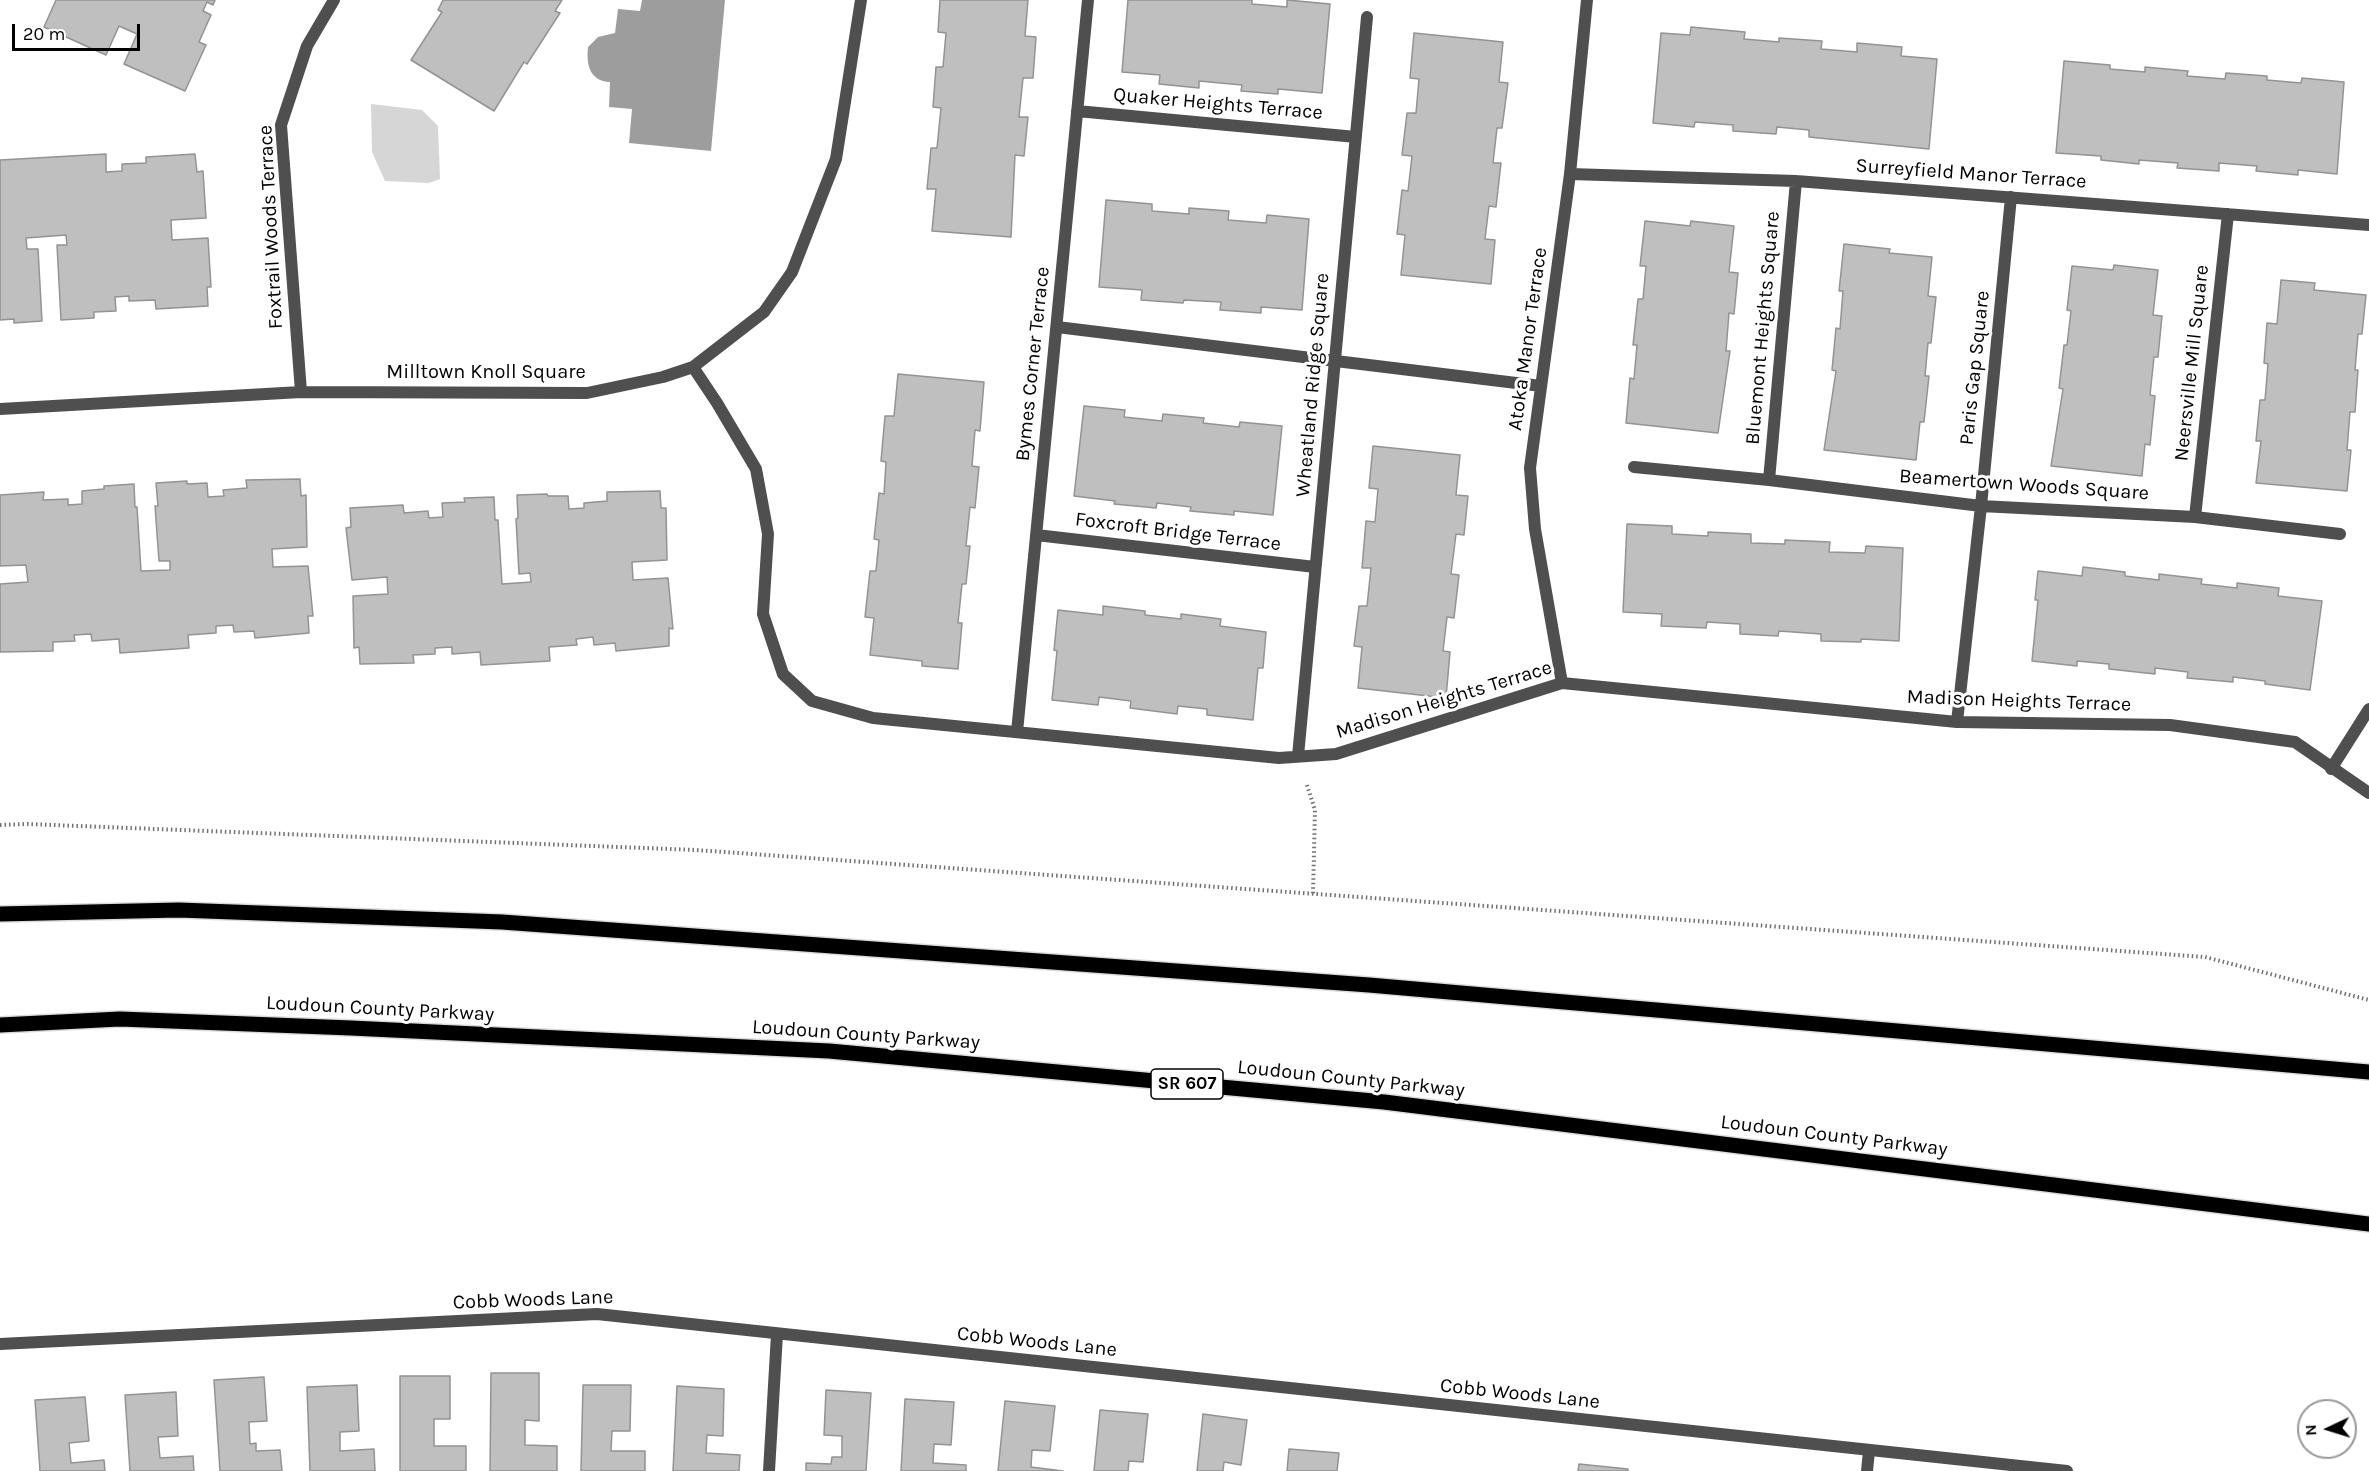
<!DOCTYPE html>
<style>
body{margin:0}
#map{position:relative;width:2369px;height:1471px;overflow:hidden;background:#fff;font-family:Karla,sans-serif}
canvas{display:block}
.north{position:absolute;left:2297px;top:1399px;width:60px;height:60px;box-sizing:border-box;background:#fff;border:2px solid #999;border-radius:50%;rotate:266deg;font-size:16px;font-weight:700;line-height:24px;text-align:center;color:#000}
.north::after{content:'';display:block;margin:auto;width:21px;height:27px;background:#000;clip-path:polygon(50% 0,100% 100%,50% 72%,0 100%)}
.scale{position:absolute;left:12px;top:24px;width:128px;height:27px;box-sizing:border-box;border:3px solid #000;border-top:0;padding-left:8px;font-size:18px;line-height:21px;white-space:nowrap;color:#000;-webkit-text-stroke:4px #fff;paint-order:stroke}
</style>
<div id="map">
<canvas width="2369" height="1471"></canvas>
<div class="north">N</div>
<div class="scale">20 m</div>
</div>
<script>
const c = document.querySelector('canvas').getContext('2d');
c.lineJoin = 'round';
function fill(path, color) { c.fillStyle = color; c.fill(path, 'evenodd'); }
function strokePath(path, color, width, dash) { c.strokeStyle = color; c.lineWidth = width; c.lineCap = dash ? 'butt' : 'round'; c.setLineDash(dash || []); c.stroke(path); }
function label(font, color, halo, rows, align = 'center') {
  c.font = font + ' Karla,sans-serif'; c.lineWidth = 6; c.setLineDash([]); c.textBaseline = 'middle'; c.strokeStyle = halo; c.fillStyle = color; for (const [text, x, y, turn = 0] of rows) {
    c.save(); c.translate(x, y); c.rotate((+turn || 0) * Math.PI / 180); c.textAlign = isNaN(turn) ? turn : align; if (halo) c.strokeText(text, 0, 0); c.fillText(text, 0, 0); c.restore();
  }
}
fill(new Path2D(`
 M371,104L422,110L438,126L440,179L429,183L385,181L372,152Z`), '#d6d6d6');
fill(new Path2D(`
 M642,0H725L711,151L629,143L632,109L609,107L610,82C590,81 586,65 588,47L598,37L615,33L618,9L640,11Z`), '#9d9d9d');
const building = new Path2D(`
 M56,0H215L213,5L207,2L203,11L211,15L199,42L206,45L185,91L124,64L137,34L119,26L106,55L44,27Z
 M443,0H562L555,11L560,13L527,64L524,62L494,111L411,60L442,12L438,10Z
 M940,0H1028L1025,36L1036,37L1033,78H1023L1019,117H1028L1024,156L1015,155L1011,237L932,231L936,189H927L931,148H937L941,108L933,107L936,67H943L946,33L938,32Z
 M1128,0H1252V4L1287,7V0L1330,4L1322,93L1278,89V94L1241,91L1242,85L1199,81V88L1159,84L1160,75L1122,72Z
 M1691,27L1745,32L1744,39L1779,42V38L1822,41L1821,49L1857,52V43L1902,47L1901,56L1937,59L1929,149L1809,137V130L1777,127L1776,134L1733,131V125L1695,122L1694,127L1653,123L1661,33L1690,35Z
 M1414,33L1503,42L1499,82L1508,83L1502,128H1497L1493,163H1501L1496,207L1489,206L1485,239L1495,240L1491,284L1401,275L1405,235L1397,234L1402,190L1408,191L1412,156L1402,155L1407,113H1416L1419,79L1410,78Z
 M2064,61L2110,65V69L2145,72V67L2188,71L2187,76L2225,79L2226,73L2267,76V80L2301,83L2302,78L2344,82L2337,174L2298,170V175L2256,171L2257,166L2219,163V171L2177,168L2178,163L2139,160V164L2101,160V156L2056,153Z
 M106,154V172L122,171V164L146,163V157L195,154L197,172L203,171L206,218L171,220L172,240L208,238L211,287H207L208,306L156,309L155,300L129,301V296L115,297L116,311L94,312V318L61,320L57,245H67L66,235L26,238L27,249H38L42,321L14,323V319L0,320V160Z
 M1106,200L1152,204V211L1189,214V208L1229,211L1228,220L1266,223L1267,215L1309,219L1302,310L1261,307V313L1220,310L1221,302L1184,300L1183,303L1141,300L1142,290L1099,287Z
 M1645,221L1690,226L1691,221L1734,226L1729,272L1738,273L1734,314L1729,313L1726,351H1730L1718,433L1626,423L1630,378L1634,379L1637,345H1633L1638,299H1643L1646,266H1640Z
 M1844,244L1890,249L1889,253L1932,257L1928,296L1936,297L1931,343H1928L1925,376H1929L1924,422H1920L1916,460L1824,450L1836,371L1832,370L1836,328L1840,329L1843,291H1839Z
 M2114,265L2158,270L2153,315L2162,316L2158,357H2154L2150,395L2155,396L2150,445L2145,444L2142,476L2051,466L2063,389L2059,388L2064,345H2067L2071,311L2067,310L2072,266L2113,270Z
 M2281,280L2315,283L2314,290L2366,295L2362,334H2358L2355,370H2358L2355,412H2350L2347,450H2351L2347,491L2256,483L2261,441H2256L2260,400H2265L2268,364L2264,363L2267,323L2277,324Z
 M898,374L984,382L980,431L975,430L972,466L979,467L975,508L970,507L966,546H970L966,584H962L958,623H962L958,669L922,666V661L870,655L874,618L865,617L870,571H876L879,540L874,539L879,493L884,494L886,462L881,461L885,416H894Z
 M1084,406L1125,410L1124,417L1162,421L1163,414L1204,418L1203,423L1239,427L1240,422L1282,426L1273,515L1234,511V515L1190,511L1191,507L1157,503L1156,508L1114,504L1115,501L1074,496Z
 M1373,446L1460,455L1456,495L1468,496L1464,535L1456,534L1451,574L1459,575L1454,618L1447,617L1443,651L1450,652L1446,698L1358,688L1362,647L1354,646L1359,606H1367L1371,568H1362L1366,521L1375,522L1378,489L1369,488Z
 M300,479L301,496L306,495L307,547L272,549L273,567L308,566L313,616H308L309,633L255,638L254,631L234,632L233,625L216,626V633L188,635L189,648L120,653L119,639L92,641L91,634L74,635L75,641L53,642V651L0,652V584L28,582L26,565L0,566V495L44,492L43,500L68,499V505L82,504V491L104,489V486L134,484L135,507H137L141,571L170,570V561H159L155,506H158L156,483L187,481V484L207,483L208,497L224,496L223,490L247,488L246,480Z
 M660,491L661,508H666L667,560L632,562L633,580L668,578L673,629L669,628V646L616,651L615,643L594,645L593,637L576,639L577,645L549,647L550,661L481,665L480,652L452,654V647L435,648V654L413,655L414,663L360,664L359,647L354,648L353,596L388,594L387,577L352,580L346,528L351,527L350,508L403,505L404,513L428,511L429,518L443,517L442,503L465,502L464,498L494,497L495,520H498L502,584L531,582L530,573L519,574L516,519L518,518L517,495L547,494L548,496H568L569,509L584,508V503L607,501V492Z
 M1627,524L1672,526V534L1708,536V532L1751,534V543L1785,544V540L1830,542L1829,552L1865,553L1866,546L1903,548L1899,641L1861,639V642L1821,641V634L1779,631L1778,636L1740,634V624L1707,622L1706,628L1661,626L1662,614L1623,612Z
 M2083,567L2125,572V576L2159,580V574L2202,579L2201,584L2237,588V583L2279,588L2278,596L2322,601L2310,690L2265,684V681L2233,677V682L2187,678L2188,672L2155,668V674L2109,669V664L2077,661V666L2032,661L2038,600H2035L2038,571L2082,576Z
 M1103,606L1145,611V615L1181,619V614L1221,619L1220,626L1266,632L1263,668H1258L1253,720L1207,715V709L1178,706L1177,714L1130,708L1131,701L1099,697L1098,705L1052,700L1057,651L1054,650L1058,610L1103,615Z
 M491,1373H539V1421L525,1420V1445L557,1446V1471H490Z
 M400,1376H450V1419H434V1446H466V1471H400Z
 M264,1377L267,1421L249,1422L250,1444L256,1443V1451L280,1450L282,1471H220L214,1380Z
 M357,1385L359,1431L340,1432V1451L374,1449L375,1471H310L307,1387Z
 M583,1385H631L630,1431H612L611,1451H645V1471H581Z
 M677,1386L724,1389L723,1436L707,1435L706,1453L740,1455L739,1471H673Z
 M826,1390L871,1393L866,1471H806V1463L831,1464L832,1457H842V1436L824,1435Z
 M176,1392L178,1436L158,1437L160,1458L193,1456L194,1471H130L125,1395Z
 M85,1397L89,1441L69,1443L71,1463L104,1460L105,1471H40L35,1400Z
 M905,1399L954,1402L951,1445L934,1444L933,1463L966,1465V1471H901Z
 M1005,1401L1055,1406L1050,1451L1032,1450L1031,1467L1063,1471H998Z
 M1100,1410L1148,1414L1143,1462L1129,1461L1128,1471H1094Z
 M1203,1414L1247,1420L1241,1465L1224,1462L1223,1471H1197Z
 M1289,1449L1339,1453L1337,1471H1287Z
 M1579,1464L1628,1469V1471H1578Z`);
fill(building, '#bfbfbf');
strokePath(building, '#939393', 1.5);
const primary = new Path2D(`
 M0,914L179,910L502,922L1369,985L2369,1072
 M0,1025L120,1019L351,1028L829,1051L1384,1102L2369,1224`);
strokePath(primary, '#dbdbdb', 18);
strokePath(new Path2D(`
 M1307,785L1315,810L1313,894
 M0,825L27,824L696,850L2205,957L2369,1000`), '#717171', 4, [1.5, 3]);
strokePath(new Path2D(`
 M0,1344L597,1314L2067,1471
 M769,1471L777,1334
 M1867,1471L1869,1451`), '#4f4f4f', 12);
strokePath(new Path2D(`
 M1077,111L1356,137
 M1570,174L1796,181L2369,225
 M1057,327L1541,386
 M693,367L717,403L756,469L768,534L763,614L783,674L812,701L873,718L1279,758L1336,754L1562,683L1957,722L2170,725L2295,742L2369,793
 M301,392L281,125L307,46L334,0
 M0,409L301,392L587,393L663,377L693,367L764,312L792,272L836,159L861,0
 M1634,467L1769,480L1981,506L2195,517L2340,534
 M1769,480L1796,181
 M2195,517L2228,214
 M1036,535L1315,567
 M1562,683L1535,529L1530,468L1570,174L1587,0
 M1957,722L1981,506L2011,197
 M1017,732L1088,0
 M1298,756L1367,17
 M2331,769L2369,709`), '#4f4f4f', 12);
strokePath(primary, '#000', 15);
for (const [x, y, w] of [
 [1187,1084,72]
]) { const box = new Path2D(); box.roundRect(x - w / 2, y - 15, w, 30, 4.5); c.fillStyle = '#fff'; c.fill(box); strokePath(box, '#000', 1.5); }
label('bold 18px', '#000', null, [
 ["SR 607",1187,1084]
]);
label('20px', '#000', '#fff', [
 ["Quaker Heights Terrace",1218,104,5],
 ["Surreyfield Manor Terrace",1971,174,4],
 ["Foxtrail Woods Terrace",271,227,-93],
 ["Bluemont Heights Square",1763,328,-85],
 ["Atoka Manor Terrace",1528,339,-82],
 ["Neersville Mill Square",2192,363,-84],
 ["Bymes Corner Terrace",1033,364,-84],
 ["Paris Gap Square",1975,368,-84],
 ["Milltown Knoll Square",486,372],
 ["Wheatland Ridge Square",1313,385,-85],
 ["Beamertown Woods Square",2024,485,4],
 ["Foxcroft Bridge Terrace",1178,532,7],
 ["Madison Heights Terrace",1444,700,-17],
 ["Madison Heights Terrace",2019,701,2],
 ["Loudoun County Parkway",380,1009,3],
 ["Loudoun County Parkway",866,1035,4],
 ["Loudoun County Parkway",1351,1079,6],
 ["Loudoun County Parkway",1834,1136,7],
 ["Cobb Woods Lane",533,1300,-2],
 ["Cobb Woods Lane",1037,1342,6],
 ["Cobb Woods Lane",1520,1394,6]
]);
</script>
